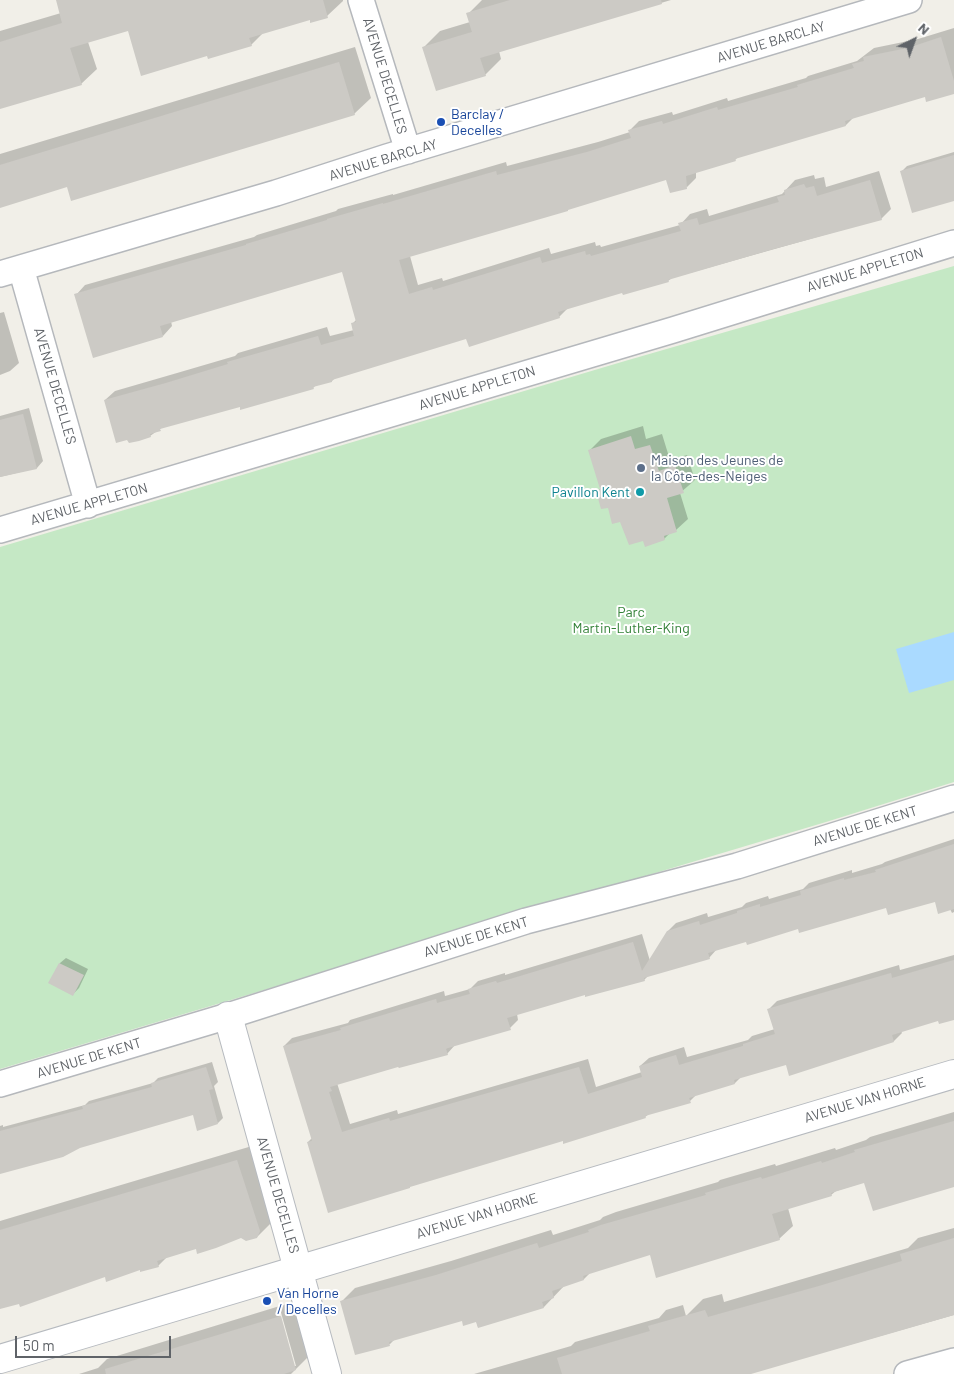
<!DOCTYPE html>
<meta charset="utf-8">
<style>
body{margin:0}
#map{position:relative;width:954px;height:1374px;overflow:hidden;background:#f1efe8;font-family:Barlow,sans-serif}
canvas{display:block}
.north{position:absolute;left:889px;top:15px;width:50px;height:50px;-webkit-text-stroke:4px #fff;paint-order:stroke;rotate:42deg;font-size:14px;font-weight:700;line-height:20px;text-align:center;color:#5f6368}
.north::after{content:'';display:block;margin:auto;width:18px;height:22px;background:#5f6368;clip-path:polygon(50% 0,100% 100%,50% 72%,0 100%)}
.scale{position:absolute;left:15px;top:1336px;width:156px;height:22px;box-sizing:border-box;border:2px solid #5f6368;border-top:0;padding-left:6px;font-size:15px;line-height:18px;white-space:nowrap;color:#5f6368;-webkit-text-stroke:4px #fff;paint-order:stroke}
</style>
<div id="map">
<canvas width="954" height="1374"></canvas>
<div class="north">N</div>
<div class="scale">50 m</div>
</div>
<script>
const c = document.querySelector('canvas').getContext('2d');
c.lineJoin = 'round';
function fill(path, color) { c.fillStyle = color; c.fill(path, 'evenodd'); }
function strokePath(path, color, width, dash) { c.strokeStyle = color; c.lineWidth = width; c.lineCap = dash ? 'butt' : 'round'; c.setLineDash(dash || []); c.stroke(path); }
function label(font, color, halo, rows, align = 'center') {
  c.font = font + ' Barlow,sans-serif'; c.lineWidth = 4; c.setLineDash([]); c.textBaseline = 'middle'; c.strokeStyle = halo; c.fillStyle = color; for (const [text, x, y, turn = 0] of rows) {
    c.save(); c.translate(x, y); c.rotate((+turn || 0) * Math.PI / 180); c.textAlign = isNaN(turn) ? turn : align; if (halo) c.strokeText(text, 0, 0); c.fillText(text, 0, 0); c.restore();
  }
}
fill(new Path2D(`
 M954,266V782L826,822L0,1069V547L625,361Z`), '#c5e8c5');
fill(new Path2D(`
 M954,632V680L909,693L896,649Z`), '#aadaff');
fill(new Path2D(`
 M57,0H343V1L327,16L311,19L264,32L251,45L208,55L129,30L88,42L97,69L81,84L0,108V31L61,13Z
 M482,0H671L499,51L501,59L485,75L424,47L440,31L470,22L468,14Z
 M954,28V92L926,96L855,116L846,125L738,157L735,160L696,172V178L687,187L667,178L410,256L418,285L442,278L443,281L549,248L551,254L595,242L596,246L600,245L601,247L680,225L690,214L707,209L709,216L782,194L795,180L814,175L815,179L824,177L826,187L879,171L891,209L881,219L672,278L668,281L623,291L569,307L559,317L467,337L335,378L332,381L316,385L313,388L240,405L163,427L150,436L105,400L115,391L177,373L235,356L238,353L327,327L330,336L354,330L352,324L357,319L343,270L171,321L172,326L163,336L76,295L85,285L254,237L257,235L336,211L338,209L393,194V195L506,162L507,166L598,142L630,132V130L639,121L672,112L673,115L727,98L728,101L806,78L808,76L857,61L874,48L918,39Z
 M355,47L371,98L354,114L67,186L0,207V154Z
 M954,152V195L902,171L907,166Z
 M4,312L19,363L10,371L0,375V313Z
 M29,408L43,461L37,468L0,477V416Z
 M643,426L646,439L662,434L670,460L687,455L695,480L680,493L688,519L676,530L671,532L664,539H643L621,520L597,492L601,488L590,450L601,439Z
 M954,839V912L952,913L950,909L936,901L887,907L747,940L717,949L709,958L649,975L644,980L585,993L517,1014L518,1020L510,1028L455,1045L447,1054L399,1065L337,1083L350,1124L397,1110L398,1114L588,1059L596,1087L642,1072L640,1066L649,1058L684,1047L687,1057L748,1040L752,1036L775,1029L769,1009L777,1001L899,965L900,970L954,955V1018L939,1019L901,1031L902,1033L894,1041L787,1064L741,1077L735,1083L696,1095L690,1101L649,1114L645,1117L564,1140L308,1142L312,1138L284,1046L292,1038L348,1023L350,1020L444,991L445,996L470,989L478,981L505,973V975L642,934L650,961L668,931L676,923L707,913L708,917L742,907L746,903L768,896L769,899L803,889L809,883L852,870V873L882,864L885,862Z
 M66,958L88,969L79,988L73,994L50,983L60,963Z
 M212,1062L218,1082L214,1086L223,1118L218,1123L194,1114L80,1147L0,1173V1126L3,1125V1127L85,1105L89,1101L153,1083L158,1078Z
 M954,1112V1186L865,1182L836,1191L831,1195L788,1208L793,1226L779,1239L650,1254L590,1273L584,1279L565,1285L544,1307L478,1327L476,1320H463L395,1339L390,1344L356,1354L341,1302L355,1288L451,1261L551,1230L553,1235L600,1220L603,1217L616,1212L718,1182L720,1180L775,1164L776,1166L835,1148L836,1150L866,1140L870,1137Z
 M252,1146L272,1222L257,1237L241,1236L197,1248L167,1257L158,1266L105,1276L0,1308V1221Z
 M954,1228V1315L747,1374H474L571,1346L575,1342L659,1318L666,1310L683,1305L686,1316L703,1299L722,1294L724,1302L908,1248L918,1238Z
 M296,1301L311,1354L291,1374H79L98,1368L107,1359ZM280,1309L296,1366H294L278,1310Z`), '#0003');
fill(new Path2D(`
 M56,0H323L328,18L310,23V20L249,38L252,46L208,59L207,56L141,76L128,31L70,48L82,85L0,109V42L62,23Z
 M510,0H661L662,4L480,58L486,76L436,91L422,47L472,32L466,13Z
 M941,37L954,81V94L926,102L925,97L845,121L846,126L735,159L736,161L686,176L687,189L670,193L666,180L568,210V211L399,260L409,294L432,287L433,290L540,257L542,263L585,251L586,255L590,254L591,256L681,231L678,223L697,218L699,225L779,202L777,197L785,195L784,190L804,184L806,188L814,186L817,196L870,180L882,220L770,250L668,280L669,282L623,295L622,293L558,312L560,318L469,347L466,339L332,380V382L313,387L314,389L240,410V407L160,429L161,431L150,434L151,437L139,441L129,443L127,440L116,443L104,400L166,383L228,364L227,362L318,336L321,345L354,336L351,323L356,322L342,272L160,326L163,337L93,358L74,294L246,245V244L327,220V219L383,203V204L496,171L497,175L587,152L631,138L628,130L662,121L663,124L717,107L718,110L798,87L797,85L854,68L852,64L864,61L863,57L908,48Z
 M339,62L355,115L71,201L67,187L0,208V165Z
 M954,155V201L912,213L900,171Z
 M23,414L37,469L0,477V420Z
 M631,436L635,449L650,445L659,471L675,465L684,493L667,498L677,532L664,536L665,540L645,547L643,541L629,545L620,522L612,524L608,508L601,509L596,491L600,489L588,450Z
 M954,844V909L938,914L935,902L888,915L886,908L799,933L798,929L747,945L746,942L708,953L710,959L644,978L645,981L585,997V995L507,1018L511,1030L448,1048L446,1049L448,1055L399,1068L398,1067L330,1087L332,1091L329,1092L342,1132L389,1118L390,1121L579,1067L588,1094L642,1077L639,1066L676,1055L679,1065L743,1046V1044L775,1034L767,1009L891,973L892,978L954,960V1020L939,1024L938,1021L892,1035L894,1042L789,1076L786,1065L734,1080L735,1084L689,1098L691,1103L645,1116L646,1118L563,1144V1141L410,1187V1188L328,1213L307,1142L312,1141L283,1046L341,1030L340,1028L436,999L437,1003L470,994L468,989L496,981L497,983L633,942L642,971L667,931L699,921L700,925L737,913V911L760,904V907L801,895L800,891L844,878V880L876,872L875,870Z
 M59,963L84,975L73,996L48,983Z
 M206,1067L213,1089L209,1090L218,1124L197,1131L193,1115L80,1148L63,1157L0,1174V1131L83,1109L82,1106L152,1087L151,1083Z
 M954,1121V1187L873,1211L864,1183L831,1193L832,1196L772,1214L780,1240L656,1278L650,1255L583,1276L584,1280L552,1291L554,1298L542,1302L544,1308L478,1328L476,1322L463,1326L462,1321L389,1342L390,1346L355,1355L340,1301L436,1275L537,1243L539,1248L589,1232L588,1230L601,1225L706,1195L705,1193L761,1177L762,1179L821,1161L822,1163L855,1152L854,1150Z
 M237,1160L260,1231L257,1238L246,1241L241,1238L216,1248L197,1254L196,1249L157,1261L159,1267L140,1272V1270L106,1282L105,1277L20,1307L19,1304L0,1309V1230Z
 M954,1238V1315L751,1374H562L557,1358L650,1331L648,1326L705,1310L708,1317L819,1286L902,1261L900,1254Z
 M281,1316L296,1370L284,1374H106L105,1369Z`), '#cccac5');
const street = new Path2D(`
 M361,0L408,151
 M21,268L88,505
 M0,274L276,193L387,157L909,0
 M0,530L673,330L954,243
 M0,1084L228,1016L526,921L737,866L954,798
 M907,1374L954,1361`);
const secondary = new Path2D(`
 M228,1016L327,1374
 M0,1359L954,1074`);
strokePath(street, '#b5b8bc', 28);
strokePath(secondary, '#b6babf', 30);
strokePath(street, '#fff', 25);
strokePath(secondary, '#fff', 28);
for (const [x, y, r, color] of [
 [441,122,5,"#1a4fb4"],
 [641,468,5,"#5c6f8a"],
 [640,492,5,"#0f9aa8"],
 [267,1301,5,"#1a4fb4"]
]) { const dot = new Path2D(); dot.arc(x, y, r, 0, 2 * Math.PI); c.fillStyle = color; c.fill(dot); strokePath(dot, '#fff', 2); }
label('14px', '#5f6368', '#fff', [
 ["AVENUE BARCLAY",771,42,-17],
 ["AVENUE DECELLES",385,76,73],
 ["AVENUE BARCLAY",383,160,-17],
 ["AVENUE APPLETON",865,270,-17],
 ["AVENUE DECELLES",55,386,74],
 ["AVENUE APPLETON",477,388,-17],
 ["AVENUE APPLETON",89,504,-16],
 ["AVENUE DE KENT",865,826,-17],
 ["AVENUE DE KENT",476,937,-17],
 ["AVENUE DE KENT",89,1058,-17],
 ["AVENUE VAN HORNE",865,1100,-17],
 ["AVENUE DECELLES",278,1195,74],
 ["AVENUE VAN HORNE",477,1216,-17]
]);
label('14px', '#164399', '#fff', [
 ["Barclay /",451,114],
 ["Decelles",451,130],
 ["Van Horne",277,1293],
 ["/ Decelles",277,1309]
], 'left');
label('14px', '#4e5e75', '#fff', [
 ["Maison des Jeunes de",651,460],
 ["la Côte-des-Neiges",651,476]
], 'left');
label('14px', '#0d838f', '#fff', [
 ["Pavillon Kent",630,492]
], 'right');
label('14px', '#348238', '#fff', [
 ["Parc",631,612],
 ["Martin-Luther-King",631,628]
]);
</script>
